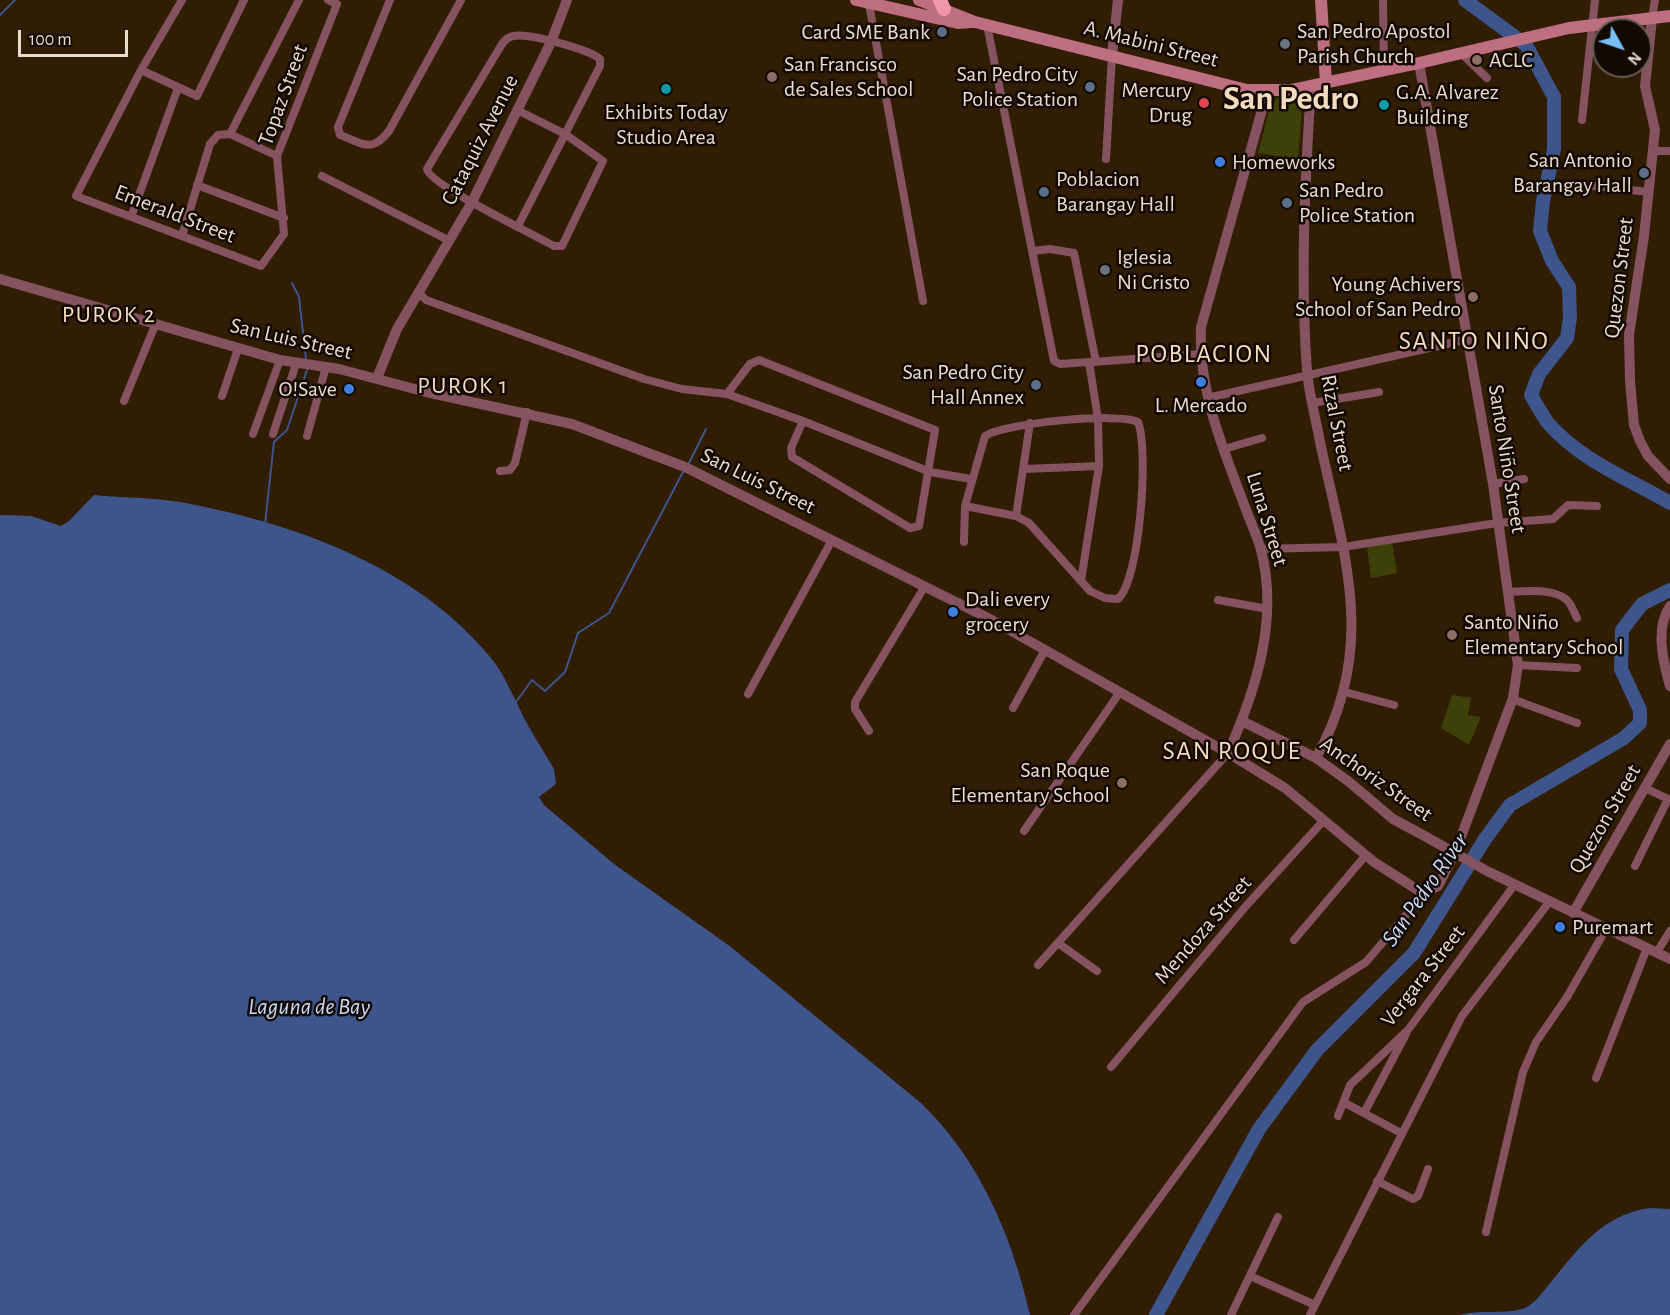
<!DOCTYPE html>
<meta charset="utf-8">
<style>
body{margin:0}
#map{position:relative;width:1670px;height:1315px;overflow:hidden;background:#301d04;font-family:"Alegreya Sans",sans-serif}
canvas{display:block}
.north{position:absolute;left:1592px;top:18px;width:60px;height:60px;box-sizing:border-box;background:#110902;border:2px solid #675d54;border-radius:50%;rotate:130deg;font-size:16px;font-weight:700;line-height:24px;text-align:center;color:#e9dcce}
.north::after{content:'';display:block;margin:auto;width:21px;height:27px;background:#78bff7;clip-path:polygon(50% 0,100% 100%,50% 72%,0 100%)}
.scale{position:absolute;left:18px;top:30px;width:110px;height:27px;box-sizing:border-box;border:3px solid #e9dcce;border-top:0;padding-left:8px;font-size:18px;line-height:21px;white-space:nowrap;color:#e9dcce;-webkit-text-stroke:4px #110902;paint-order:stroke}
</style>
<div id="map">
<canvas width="1670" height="1315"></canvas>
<div class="north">N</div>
<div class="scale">100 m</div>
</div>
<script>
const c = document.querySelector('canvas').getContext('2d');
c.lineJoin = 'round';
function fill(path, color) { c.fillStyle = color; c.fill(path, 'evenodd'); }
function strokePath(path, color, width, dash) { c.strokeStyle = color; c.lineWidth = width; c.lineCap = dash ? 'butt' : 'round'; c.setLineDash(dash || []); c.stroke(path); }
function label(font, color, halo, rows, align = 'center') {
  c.font = font + ' "Alegreya Sans",sans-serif'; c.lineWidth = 5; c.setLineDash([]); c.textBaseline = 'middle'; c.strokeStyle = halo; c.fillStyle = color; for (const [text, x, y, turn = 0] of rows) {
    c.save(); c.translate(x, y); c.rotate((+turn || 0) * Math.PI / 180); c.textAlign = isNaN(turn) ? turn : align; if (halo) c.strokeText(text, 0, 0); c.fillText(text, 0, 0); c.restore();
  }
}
fill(new Path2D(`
 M1286,97L1295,99L1302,109L1298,159L1258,153L1270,107L1277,98Z
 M1392,542L1397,573L1371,578L1367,546Z
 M1452,695L1471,698L1468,715L1481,717L1469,745L1441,728Z`), '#3e4009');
fill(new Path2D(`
 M94,495C122,498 151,497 180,502C294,523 416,566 491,658C502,671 508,686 516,701C526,725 541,746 554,769L556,784L539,797L544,805L614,864L731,947L921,1103C980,1160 1012,1236 1030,1315H0V515L31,516L61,526L69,521Z
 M1649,1208L1670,1209V1315H1460C1481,1309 1505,1315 1525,1308C1536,1303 1543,1291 1551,1282C1580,1247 1601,1216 1649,1208Z`), '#3d558a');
strokePath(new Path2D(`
 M0,15L15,0
 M292,283L299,297L306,359
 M689,463L706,429
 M265,524L274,442L287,430L307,370
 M516,702L532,680L545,691L565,672L578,633L609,613L683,472`), '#3d558a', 2);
strokePath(new Path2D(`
 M1465,0L1526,45L1554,97V149L1543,201L1540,231L1552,261L1569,287L1570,317L1567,338L1539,374L1531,395C1536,404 1542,415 1548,423C1580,460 1629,479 1670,503
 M1156,1315L1259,1129L1317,1050L1414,953L1485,839L1510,805L1624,738L1640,723V710L1621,669L1622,630L1642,604L1670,590`), '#3d558a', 14);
strokePath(new Path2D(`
 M182,0L141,70L76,196L261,266L284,234L277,156L337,4L328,0
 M390,0L338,127L340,135C363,143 371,154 389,131L461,0
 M1383,0L1384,71
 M869,4L923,301
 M1652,18L1655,0
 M987,25L1054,361L1060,364L1089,362L1098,419L1099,466L1081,581
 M1461,53L1487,78
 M141,70L197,96L244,0
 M517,110L565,134L603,161L562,246H554C535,235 428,184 427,169L502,44C505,40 508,37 513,36C529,33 588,49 600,59V66L518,226
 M1582,120L1595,0
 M230,134L299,0
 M1653,151H1670
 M1106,159L1112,55
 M322,176L450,241
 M197,185L284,218
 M1584,185L1649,192
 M131,217L178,88
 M182,236L210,144L218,135L230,134L277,156
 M1032,251L1050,249L1074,253L1096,362
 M419,293L426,300L644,379L682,389L727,394L803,421L930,472L971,479
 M1093,362L1200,354
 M727,394L750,364L759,360L935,430L919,526L910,528L792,457L791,448L803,421
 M222,396L238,349
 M1207,398L1469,339
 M124,401L156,323
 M1312,403L1379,392
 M253,434L280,360
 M273,434L296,364
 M307,436L326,367
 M1224,449L1262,438
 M1024,469L1099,466
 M500,471L510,470L515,463L527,412
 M1493,484L1524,479
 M1016,516L1030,423
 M964,542L965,506L985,436C1005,423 1118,412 1138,422C1149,450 1140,580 1118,599L1105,598L1090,591L1029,523L1016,516L965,506
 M1261,549L1343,547L1497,523L1553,519L1568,505L1597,506
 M1508,592C1524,591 1554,588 1567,600C1571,604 1574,612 1577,618
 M1218,600L1268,609
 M1518,665L1577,668
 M1345,692L1394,705
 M748,694L832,540
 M1512,699L1577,723
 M1013,708L1045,650
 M869,731L855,709V702L925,586
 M1645,788L1670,800
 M1024,831L1120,692
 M1635,866L1668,799
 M1294,940L1366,855
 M1058,943L1097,971
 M1657,952L1670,931
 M1038,965L1228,753
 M1111,1067L1246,906L1324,820
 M1596,1078L1647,948
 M1345,1103L1401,1133
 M1364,1113L1406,1034
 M1338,1116L1350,1085L1408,1030L1515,884
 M1377,1181L1413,1199L1418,1196L1428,1169
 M1486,1232L1523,1072L1536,1042L1567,997L1606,929
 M1250,1276L1315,1305
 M1074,1315L1303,1002L1366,962L1424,894
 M1231,1315L1278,1217
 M1310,1315L1462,1016L1550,901`), '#85535f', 8);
strokePath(new Path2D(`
 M1652,18L1645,86L1655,130L1644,236L1629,335L1630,381L1634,425L1640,441L1648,456L1670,479
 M1112,55L1118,0
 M1311,86C1305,181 1300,276 1307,371C1309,395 1316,419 1320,442C1345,558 1378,648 1316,758
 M0,279L280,360L339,369L426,392L572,424L685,467L990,619L1228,753L1285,788L1374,862L1424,894L1438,886L1455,853L1513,698L1518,665L1493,484L1419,63
 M377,378L397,329L472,202L551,42L567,0
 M1670,606C1655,628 1663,662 1670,686
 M1242,721L1316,758L1348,781L1393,819L1421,834L1487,871L1670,959
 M1228,753C1256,690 1279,619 1261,550C1257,535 1250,521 1245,507C1223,448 1198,391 1201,327L1267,92
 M1573,913L1670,744`), '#85535f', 10);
strokePath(new Path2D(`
 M856,0L958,23L972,22
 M919,0L975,22L1247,90H1291L1419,63L1569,28L1670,16
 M1321,0L1326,83`), '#be6e81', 12);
strokePath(new Path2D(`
 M940,0L944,9`), '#ef96aa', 14);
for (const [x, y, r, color] of [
 [942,32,6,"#5c6f8a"],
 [1285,44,6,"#6b7280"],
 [1477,60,6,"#8d6e63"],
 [772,77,6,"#8d6e63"],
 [1090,87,6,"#5c6f8a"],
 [666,89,6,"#0f9aa8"],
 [1204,103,6,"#e0444e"],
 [1384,105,6,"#0f9aa8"],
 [1220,162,6,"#3f7fe0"],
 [1644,173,6,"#5c6f8a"],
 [1044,192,6,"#5c6f8a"],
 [1287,203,6,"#5c6f8a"],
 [1105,270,6,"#6b7280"],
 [1473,297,6,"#8d6e63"],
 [1201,382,6,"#3f7fe0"],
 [1036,385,6,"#5c6f8a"],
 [349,389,6,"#3f7fe0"],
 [953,612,6,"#3f7fe0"],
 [1452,635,6,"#8d6e63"],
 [1122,783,6,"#8d6e63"],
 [1560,927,6,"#3f7fe0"]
]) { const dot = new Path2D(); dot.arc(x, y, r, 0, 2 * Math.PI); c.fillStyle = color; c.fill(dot); strokePath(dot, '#110902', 2); }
label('22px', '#e9dcce', '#110902', [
 ["San Pedro Apostol",1297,31],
 ["Parish Church",1297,56],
 ["Card SME Bank",930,32,"right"],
 ["ACLC",1489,60],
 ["San Francisco",784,64],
 ["de Sales School",784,89],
 ["San Pedro City",1078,74,"right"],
 ["Police Station",1078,99,"right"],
 ["Mercury",1192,90,"right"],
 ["Drug",1192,115,"right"],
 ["G.A. Alvarez",1396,92],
 ["Building",1396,117],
 ["Exhibits Today",666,112,"center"],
 ["Studio Area",666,137,"center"],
 ["San Antonio",1632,160,"right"],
 ["Barangay Hall",1632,185,"right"],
 ["Homeworks",1232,162],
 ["Poblacion",1056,179],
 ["Barangay Hall",1056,204],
 ["San Pedro",1299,190],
 ["Police Station",1299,215],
 ["Iglesia",1117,257],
 ["Ni Cristo",1117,282],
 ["Young Achivers",1461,284,"right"],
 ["School of San Pedro",1461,309,"right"],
 ["San Pedro City",1024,372,"right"],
 ["Hall Annex",1024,397,"right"],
 ["O!Save",337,389,"right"],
 ["L. Mercado",1201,405,"center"],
 ["Dali every",965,599],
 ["grocery",965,624],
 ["Santo Niño",1464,622],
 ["Elementary School",1464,647],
 ["San Roque",1110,770,"right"],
 ["Elementary School",1110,795,"right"],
 ["Puremart",1572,927]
], 'left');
label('22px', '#e9dcce', '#110902', [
 ["A. Mabini Street",1151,44,14],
 ["Topaz Street",283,95,-70],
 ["Cataquiz Avenue",480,140,-63],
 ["Emerald Street",175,214,21],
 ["Quezon Street",1619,278,-83],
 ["San Luis Street",291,339,13],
 ["Rizal Street",1337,423,79],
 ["Santo Niño Street",1507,459,81],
 ["San Luis Street",758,481,26],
 ["Luna Street",1267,519,73],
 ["Anchoriz Street",1376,779,35],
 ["Quezon Street",1605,819,-60],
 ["Mendoza Street",1203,930,-49],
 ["Vergara Street",1423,976,-52]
]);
c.letterSpacing = '1.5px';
label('24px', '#f6dcbf', '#110902', [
 ["PUROK 2",109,315],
 ["PUROK 1",463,386]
]);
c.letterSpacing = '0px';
label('italic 24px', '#c6d7f7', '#110902', [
 ["San Pedro River",1425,890,-55],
 ["Laguna de Bay",309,1007]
]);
c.letterSpacing = '1.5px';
label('26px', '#f6dcbf', '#110902', [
 ["SANTO NIÑO",1474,341],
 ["POBLACION",1204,354],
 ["SAN ROQUE",1232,751]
]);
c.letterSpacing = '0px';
label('bold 34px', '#f6dcbf', '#110902', [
 ["San Pedro",1291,99]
]);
</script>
